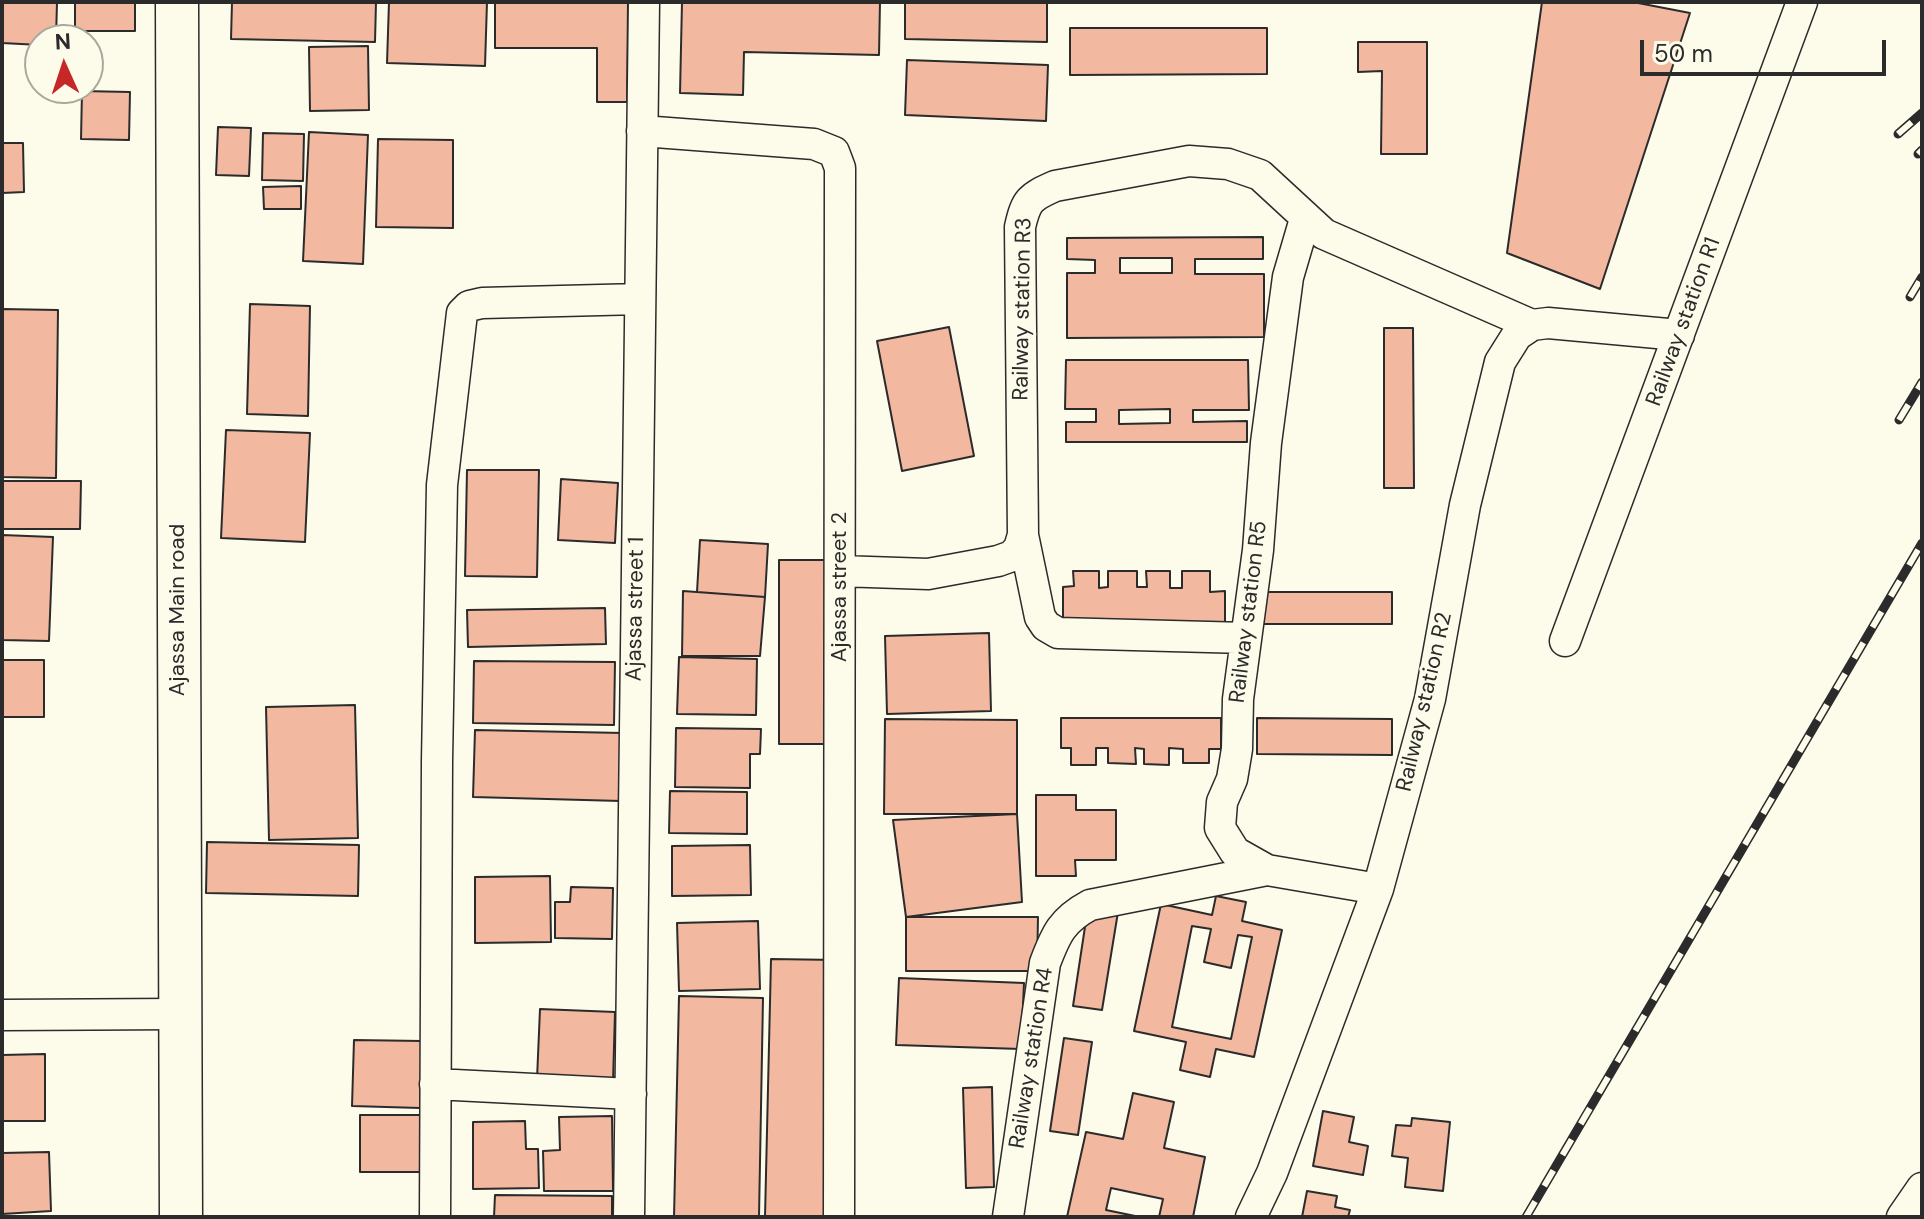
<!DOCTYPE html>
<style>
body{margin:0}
#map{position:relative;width:1924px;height:1219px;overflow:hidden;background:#fdfbea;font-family:"DM Sans",sans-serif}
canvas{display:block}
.frame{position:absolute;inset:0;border:4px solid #2b2b2b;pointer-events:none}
.north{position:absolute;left:24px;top:24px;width:80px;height:80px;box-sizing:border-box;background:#fdfbea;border:2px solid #a9a89e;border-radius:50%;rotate:357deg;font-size:22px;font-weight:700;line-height:32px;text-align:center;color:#2b2b2b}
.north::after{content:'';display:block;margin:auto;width:28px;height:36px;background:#c62828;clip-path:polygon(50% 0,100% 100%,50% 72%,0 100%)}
.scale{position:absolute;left:1640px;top:40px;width:246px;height:36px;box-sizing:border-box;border:4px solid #2b2b2b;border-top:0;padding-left:10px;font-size:24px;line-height:28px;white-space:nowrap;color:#2b2b2b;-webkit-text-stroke:6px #fdfbea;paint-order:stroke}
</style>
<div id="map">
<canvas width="1924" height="1219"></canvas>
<div class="frame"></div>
<div class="north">N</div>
<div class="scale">50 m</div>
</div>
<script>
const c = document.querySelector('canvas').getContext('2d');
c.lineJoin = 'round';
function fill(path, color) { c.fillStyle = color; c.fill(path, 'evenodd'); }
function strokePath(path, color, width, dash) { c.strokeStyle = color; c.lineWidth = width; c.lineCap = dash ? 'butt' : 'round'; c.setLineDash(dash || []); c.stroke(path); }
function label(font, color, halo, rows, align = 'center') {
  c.font = font + ' "DM Sans",sans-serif'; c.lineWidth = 6; c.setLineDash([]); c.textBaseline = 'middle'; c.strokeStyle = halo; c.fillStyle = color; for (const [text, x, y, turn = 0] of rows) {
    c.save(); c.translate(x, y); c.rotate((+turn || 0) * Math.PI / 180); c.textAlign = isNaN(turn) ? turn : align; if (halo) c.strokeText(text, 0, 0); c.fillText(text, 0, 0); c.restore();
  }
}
const building = new Path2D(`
 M2,2H57L56,40H40V45L2,43Z
 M75,2H135V31H75Z
 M232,2H376L375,42L231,39Z
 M389,2H487L485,66L387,63Z
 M495,2H628L627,102H597V48H495Z
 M682,2H880L879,55L744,52L743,95L680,93Z
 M905,2H1047V42L905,39Z
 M1542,2H1633L1690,13L1600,289L1507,253Z
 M1070,28H1267V74L1070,75Z
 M1358,42H1427V154H1381L1382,71L1358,72Z
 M368,46L369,110L310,111L309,47Z
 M907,60L1048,65L1046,121L905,115Z
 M82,91L130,92L129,140L81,139Z
 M218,127L251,128L249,176L216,175Z
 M309,132L368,135L363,264L303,261Z
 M263,133L304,134L303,181L262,180Z
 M378,139L453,140V228L376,227Z
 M2,143H23L24,192L2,193Z
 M301,186V209H264L263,187Z
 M1263,237V259H1195V274H1264V337L1067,338V273H1095V260L1067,259V238ZM1120,258H1172V273H1120Z
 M250,304L310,306L308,416L247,414Z
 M2,309L58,310L56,478L2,477Z
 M949,327L974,456L902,471L877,341Z
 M1384,328H1413L1414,488H1384Z
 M1066,360H1248L1249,410H1193V422L1247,421V442H1066V422H1096V409H1065ZM1170,409V423L1119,424V410Z
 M226,430L310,433L305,542L221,538Z
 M467,470H539L537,577L465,576Z
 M561,479L618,483L615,543L558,540Z
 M2,481H81L80,529H2Z
 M2,535L53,537L49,641L2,640Z
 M700,540L768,544L765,597L697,592Z
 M779,560H829V744H779Z
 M1073,571H1099V588L1108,587V571H1137V587H1147L1146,571H1170V588H1182V571H1210V592L1225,591V623H1063V587L1074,586Z
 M683,591L765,597L760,656H682Z
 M1259,592H1392V624H1259Z
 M605,608L606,644L468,647L467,610Z
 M989,633L991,711L887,714L885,636Z
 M679,657L757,659L756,715L677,714Z
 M2,660H44V717H2Z
 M474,661L615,662L614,725L473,723Z
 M355,705L358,838L269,840L266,707Z
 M1061,718H1221V749H1209V763H1183V749L1169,748V765L1144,764V749L1135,748L1136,764L1108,763V748H1096V765H1071V748H1061Z
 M1257,718L1392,719V755L1257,754Z
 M885,719L1017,720V814H884Z
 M676,728L761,729L760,754H750V788L675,787Z
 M475,730L623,733L621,801L473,797Z
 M670,791L747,792V834L669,833Z
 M1036,795H1076V810H1116V860H1075L1076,876H1036Z
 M1017,814L1022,902L906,917L893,820Z
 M207,842L359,845L358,896L206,893Z
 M750,845L751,895L672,896V846Z
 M550,876L551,942L475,943V877Z
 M571,887L613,888L612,939L555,938V902H570Z
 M1216,896L1246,902L1242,921L1282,930L1254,1057L1216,1049L1210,1077L1180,1070L1186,1042L1134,1031L1161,904L1212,915ZM1192,926L1211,929L1204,962L1231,968L1238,935L1252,937L1231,1039L1172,1027Z
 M1088,907L1118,912L1102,1010L1073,1006Z
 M906,917H1038L1037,971H906Z
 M758,921L760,989L679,991L677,923Z
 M771,959L838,960L832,1217H765Z
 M899,978L1024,983L1021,1049L896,1045Z
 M679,996L763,998L759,1217H674Z
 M540,1009L615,1012L613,1082L537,1079Z
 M1064,1038L1092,1042L1078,1135L1050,1131Z
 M354,1040L422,1041L420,1108L352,1106Z
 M45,1054V1121H2V1055Z
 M992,1087L994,1187L966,1188L963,1088Z
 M1133,1093L1174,1102L1164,1148L1205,1157L1193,1217H1159L1163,1199L1111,1188L1106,1210L1140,1217H1067L1086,1132L1123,1139Z
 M1323,1111L1354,1117L1349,1142L1368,1146L1363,1175L1313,1166Z
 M360,1115H429V1172H360Z
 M612,1116L613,1191H544L543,1151L560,1150L559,1117Z
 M1412,1118L1450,1122L1443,1191L1405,1187L1408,1158L1392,1156L1396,1125L1411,1126Z
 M525,1121L526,1149H538L539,1188L473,1189V1122Z
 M49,1152L51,1211L2,1214V1153Z
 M1307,1191L1337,1196L1335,1207L1350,1210L1348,1217H1302Z
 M495,1195L612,1196V1217H494Z`);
fill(building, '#f2b8a0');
strokePath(building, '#2b2b2b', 2);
const street = new Path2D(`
 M642,131L814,144L834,152L840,168L839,1217
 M1305,219L1288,277L1266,443L1258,550L1238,699L1237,749L1232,779L1222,802L1220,828L1235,852L1267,870L1378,889
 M1023,535L1040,617L1046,626L1058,633L1246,638
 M840,571L928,574L998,561L1012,556L1019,548L1023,535L1020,227C1026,200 1030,197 1055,186L1189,161L1228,164L1260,175L1324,234L1532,325
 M1565,641L1802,2
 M2,1015L179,1014
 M435,1084L631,1094
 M435,1217L437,761L442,485L462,313L469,306L482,303L640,299
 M629,1217L644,2
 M1008,1217L1045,963C1056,934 1062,920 1090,905L1267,870
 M1251,1217L1272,1173L1378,889L1430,699L1465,505L1500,362L1517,335L1532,325L1548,323L1679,335
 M1902,1217L1922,1188`);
const secondary = new Path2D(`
 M177,2L181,1217`);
strokePath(street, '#2b2b2b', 33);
strokePath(secondary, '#2b2b2b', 45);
strokePath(street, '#fdfbea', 30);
strokePath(secondary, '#fdfbea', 42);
const rail = new Path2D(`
 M1898,134L1922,113
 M1918,154L1922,150
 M1910,297L1922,277
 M1899,420L1922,382
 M1526,1217L1922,543`);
strokePath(rail, '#2b2b2b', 9);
strokePath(rail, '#fdfbea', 6, [18]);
label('22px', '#2b2b2b', '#fdfbea', [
 ["Railway station R3",1023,309,-89],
 ["Railway station R1",1684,322,-70],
 ["Ajassa street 2",840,587,-90],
 ["Ajassa street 1",636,609,-89],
 ["Ajassa Main road",178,610,-90],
 ["Railway station R5",1249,612,-83],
 ["Railway station R2",1425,702,-77],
 ["Railway station R4",1032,1058,-81]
]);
</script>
